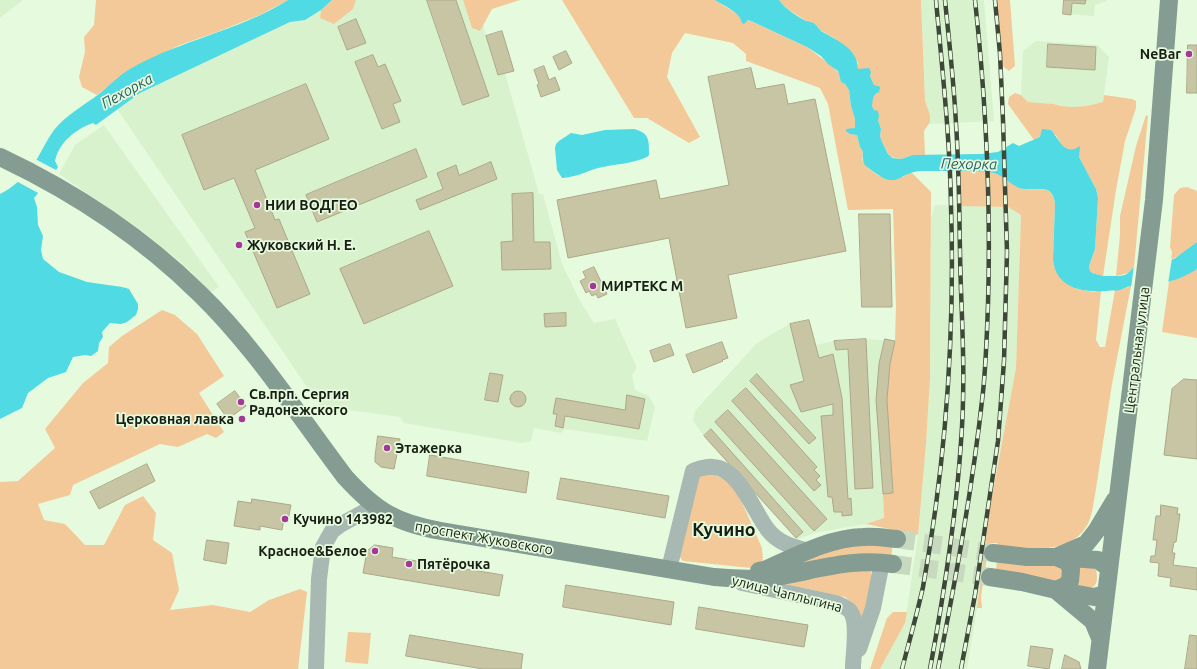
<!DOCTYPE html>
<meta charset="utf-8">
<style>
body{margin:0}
canvas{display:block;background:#e6fadd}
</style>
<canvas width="1197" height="669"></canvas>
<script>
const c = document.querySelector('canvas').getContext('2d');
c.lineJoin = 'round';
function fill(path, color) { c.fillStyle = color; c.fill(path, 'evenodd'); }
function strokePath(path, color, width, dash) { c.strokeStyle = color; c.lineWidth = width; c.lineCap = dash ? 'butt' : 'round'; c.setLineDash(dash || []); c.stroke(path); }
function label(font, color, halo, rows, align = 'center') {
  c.font = font + ' Ubuntu,sans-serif'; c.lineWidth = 3.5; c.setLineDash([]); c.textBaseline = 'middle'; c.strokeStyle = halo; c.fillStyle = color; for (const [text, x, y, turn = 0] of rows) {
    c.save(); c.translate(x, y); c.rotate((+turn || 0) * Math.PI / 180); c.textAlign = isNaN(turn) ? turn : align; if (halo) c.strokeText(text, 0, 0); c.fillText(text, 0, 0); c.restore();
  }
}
fill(new Path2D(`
 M0,0H23L0,18Z
 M356,0H463L472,28L479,31L483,24L498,75L505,73L539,194H543L562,264L580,301L594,323L615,319L637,368L632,375L635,390L649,396L655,407L647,441L565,429L561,433L534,428L531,441L522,443L404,423L400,417L320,406L117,109L140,93L290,22L305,19L321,10L320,18L353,9Z
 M921,0H984L994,121L929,124L930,122V115L925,101Z
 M1064,0H1107V1L1095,5L1094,16L1063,14Z
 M1036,41L1098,45L1109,57L1103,102L1087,106L1074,107L1060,106L1054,104L1028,102L1021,95L1023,51Z
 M104,125L219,287L211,292L182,263L141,230L59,174L75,145Z
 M935,205L1008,207L1021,215L1016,368L990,507L977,608L967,669H880L905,623L918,535L926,444L930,379L931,219Z
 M809,320L816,345L834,341L866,339L895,341L890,364L887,400L893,493L883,494L884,518L866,524L814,533L797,540L704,436L693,421L695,411L756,344L770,335L790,324Z`), '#d9f2ce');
fill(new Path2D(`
 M96,0H288L260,15L217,32L180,45L129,70L97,95L82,87L79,77L85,52L84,37L94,25Z
 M332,0H356L353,9L334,24L320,18L321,10Z
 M463,0H520L492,9L480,31L472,28Z
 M562,0H715L737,14L741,19L751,21L807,47L833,67L838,72L841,82L845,84L849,90L851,106L855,119V128L849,132L850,134L857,135L860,147L863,152L862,160L868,168L879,176L903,177L911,172L931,192L930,379L926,444L918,535L866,524L884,518L883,494L893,493L887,400L890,364L895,341L896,306L893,209L848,210L828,104L820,88L746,61V54L733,43L685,33L672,53L667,77L700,137L689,143L647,118H634Z
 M779,0H921L925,101L930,115V122L924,131L925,155H913L901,159L890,157L882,142L880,136L881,129L878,120L872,106V99L879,86L874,85L870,76L858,69V62L836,39L820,30L814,23L808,22L789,10L783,5Z
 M995,0H1010L1015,66L1009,71L1000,64Z
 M1015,93L1021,95L1028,102L1054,104L1060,106L1073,107L1087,106L1103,102L1104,95L1132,99L1136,101V108L1125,141L1116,190L1103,276L1092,273L1090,271L1089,266L1095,249L1098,198L1096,189L1079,157V147C1068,155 1061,145 1056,135L1041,134L1040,137L1034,140L1008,104L1009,97Z
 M1146,115L1148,116L1134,267L1128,273L1116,276L1120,235V216L1136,146Z
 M958,171C972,171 987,169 999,175C1007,179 1013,185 1020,188C1034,194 1052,180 1055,204L1053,260L1054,267L1077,289L1094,292L1101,291L1096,340L1100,347H1105L1115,290H1120L1131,286L1112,384L1095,495C1093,505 1092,518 1086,527C1070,554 1024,549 998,549L997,543H989L981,597L982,608H977L990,507L1016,368L1021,215L1008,207L960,206Z
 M1187,187L1197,191V242L1183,253L1171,260L1172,252L1170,247L1174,195L1180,188Z
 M1197,269V338L1162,332L1169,282Z
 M162,310L175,315L197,334L224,376L199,393L224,432L216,438L207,434L178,447L160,444L73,485L70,495L38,504L44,520L65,524L85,545H104L125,505L143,496L156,513L153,540L172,553L179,590L170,610L213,605L250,612L269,600L300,589L307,592L298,669H0V482L18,481L55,448L45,429L83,383L108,363L109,347L122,336Z
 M704,470L734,484L762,548L763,563L751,568L683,561L679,556L694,481Z
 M893,542L891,559L791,563L848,544Z
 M997,558L1058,564L1066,577L1055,582L996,574Z
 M1076,562L1088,564L1096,569C1100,591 1091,588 1073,589Z
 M868,567L871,572L872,581L857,646L854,604L845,597L771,581Z
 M893,612H907L905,623L880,669H870L887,618Z
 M348,632L371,633L368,664L345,662Z`), '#f3c999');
fill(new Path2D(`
 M288,0H332L321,10L305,20L290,22L140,93L96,125L93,123C76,129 59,142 55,161L58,167L50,179L34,198L37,207L38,225L43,236L41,250L43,259L59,272L87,282L122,287L129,289L138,304V309L136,315L127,322L121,324L110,323L102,332L103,337L99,343L98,351L91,356L85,355L73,357L66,372L48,378L28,393L22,408L0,419V194C13,188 25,176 34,164C41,153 46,141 54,130C66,115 83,106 99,94C109,86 118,76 130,69C180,40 239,31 288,0Z
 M715,0H779C785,9 797,16 806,21C809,22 813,22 815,24C817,26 819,29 821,31C836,40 858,48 858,69L869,68L871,72L870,76L874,85L879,86L880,88L879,92C872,94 873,101 872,106L874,110L878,111L879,116L878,120L881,129L880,136L882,142L888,154L892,158L901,159L913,155L981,154L998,152L1013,143L1019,146L1040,137L1042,129L1051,130C1059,139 1065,157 1080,146L1079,157L1096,189L1098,198L1095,249L1089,266L1090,271L1092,273L1103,276H1119L1125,275L1128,273L1134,267L1174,259L1197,242V269C1187,276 1171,282 1159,284C1150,285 1141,284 1132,286C1127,286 1124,289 1120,290C1116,291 1111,290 1107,291C1083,293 1056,288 1053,260L1055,204C1053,183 1038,191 1024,189C1013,188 1005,176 994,173C985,171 976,171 966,171C951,171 935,171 920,171C898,173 898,190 874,172C864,165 862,164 863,152L860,147L857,135L850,134L846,131V129L855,128V119L851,106L849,90L845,84L841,82L838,71L828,64L821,56L807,47L751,21L748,20L744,24L742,23C740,12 724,6 715,0Z
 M634,129C650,133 649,141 649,155L647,157C632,164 615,164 598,168C585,172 576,177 562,178L557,170L555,148L556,144L559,141L571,133L582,135L605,130Z`), '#4fdae4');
fill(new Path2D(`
 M35,159L58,171L52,180L40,194L16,181L25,172Z
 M1172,258L1168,284L1161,286L1131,288L1134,265Z`), '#e6fadd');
const building = new Path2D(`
 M427,0H456L489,96L463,105Z
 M1064,0H1086L1085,4L1072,3L1071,15L1063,14Z
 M356,19L366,43L347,50L338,27Z
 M502,31L514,71L498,75L486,36Z
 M1048,44L1096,47L1095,70L1047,67Z
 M1188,45H1197V93H1187Z
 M566,51L572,63L559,70L553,57Z
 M373,55L378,67L385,64L401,101L393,104L400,122L382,129L355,62Z
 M544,66L549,80L555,77L560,90L541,97L537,85L539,84L534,70Z
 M751,68L756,89L784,84L788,104L815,99L846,251L728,275L737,318L686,328L669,238L568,258L557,200L656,180L660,199L729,185L708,77Z
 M306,84L329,139L255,170L275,220L279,219L310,294L277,308L245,232L255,228L234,178L204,190L182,135Z
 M416,149L427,177L317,222L306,195Z
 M491,162L497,179L420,210L416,200L443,189L437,173L456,165L459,175Z
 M533,193L534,242H550L551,269L502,270L501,242L513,241L512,194Z
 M859,214H890L892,307H862Z
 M429,231L453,286L364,324L340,269Z
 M594,267L607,294L598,298L596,294L592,296L589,291L586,293L580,281L586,278L583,272Z
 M566,313V326L545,327L544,314Z
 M809,320L819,358L833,354L842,398L848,499L851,498L852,515L842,516V512H834L832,497H828L821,416L833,415V404L801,412L790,385L804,381L790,324Z
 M866,339L873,488L855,489L848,349L836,350L834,341Z
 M885,339L895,341L890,364L887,400L893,493L883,494L876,400L879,364Z
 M722,342L728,358L722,360L723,361L693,373L686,355Z
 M670,344L674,355L654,362L650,351Z
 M490,373L503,375L498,402L485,400Z
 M757,374L816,438L809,444L750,381Z
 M1184,379L1197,380V459L1164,455L1172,389Z
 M746,388L817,467L814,470L820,476L816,480L821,485L814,491L732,401Z
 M510 399a8 8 0 1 1 16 0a8 8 0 1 1-16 0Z
 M235,391L246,406L228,419L217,404Z
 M627,395L645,399L639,429L565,416L563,428L555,426L557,414H553L556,398L625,410Z
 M728,410L827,519L814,531L715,422Z
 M711,429L803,532L796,538L704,436Z
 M378,436L400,439L394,469L381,467L375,462V457Z
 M430,455L529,472L526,493L427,476Z
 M147,464L155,481L99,509L90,492Z
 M561,478L669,496L665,518L557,499Z
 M252,499L291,505L288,520L284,519L282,530L260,526V530L234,526L238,501L251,503Z
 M1161,505L1178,508L1177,514H1180L1176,542H1174L1172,553H1175L1173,565L1197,568V590L1170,586L1171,578L1158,576L1159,563L1150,562L1151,556H1155L1157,540H1153L1156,516H1160Z
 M207,540L229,543L226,564L204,560Z
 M375,545L393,548L392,557L503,575L499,596L363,573L367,551Z
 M566,585L674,602L671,625L563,607Z
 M699,607L808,625L804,647L696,629Z
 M410,635L523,654L521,669H483L406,656Z
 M1190,635L1197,636V669H1185Z
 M1031,646L1053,649L1049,669L1028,666Z
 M1065,655L1079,662L1081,669H1062Z`);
fill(building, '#c8c5a4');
strokePath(building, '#aba888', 1);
strokePath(new Path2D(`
 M897,539L993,553
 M893,564L990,577`), '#c7d9bf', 18, [18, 9]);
strokePath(new Path2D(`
 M669,569L693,471C699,469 706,466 713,467C739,468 754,512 768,530C778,543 793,547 808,551
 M742,583L836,603C840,605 847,607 850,611C859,621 853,654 853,668
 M859,649L873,608L882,562
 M316,669L319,579L323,547L332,531L340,525L375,506`), '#a8b8b2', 16);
strokePath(new Path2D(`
 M0,157C72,191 142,237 199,293C255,347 298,415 345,477C376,511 396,523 441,531L714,577C732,578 751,580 769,578C811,572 850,557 893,564
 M993,553L1027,557H1056L1098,560L1109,568
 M1058,556L1086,544L1097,530L1115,500
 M1056,557L1068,562L1071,570L1070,581L1065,586L1056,590
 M759,571L765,570C796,556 829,538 863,537C874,536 886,538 897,539
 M990,577L1022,582L1056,590L1094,597L1106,594
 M1057,591L1093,621L1100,638
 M1097,669L1154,200L1169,0`), '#849c92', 18);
const rail = new Path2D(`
 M902,669C909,642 917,614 923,587C946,461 955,334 951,206C950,137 942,68 936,0
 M930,669C944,594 956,518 961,442C965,391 963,341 961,290C959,235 960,180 956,124C954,83 949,41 945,0
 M938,669C956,577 973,485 983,392C986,363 987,333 988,304C991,203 986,101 975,0
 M961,669L975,595L998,441L1004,361L1007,252L1003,120L1000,54L995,0`);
strokePath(rail, '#3e4839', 4.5);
strokePath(rail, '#e6fadd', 3, [9]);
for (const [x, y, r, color] of [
 [1189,54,4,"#a33898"],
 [257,205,4,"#a33898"],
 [239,245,4,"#a33898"],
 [593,286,4,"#a33898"],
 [241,402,4,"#a33898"],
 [242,419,4,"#a33898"],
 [387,448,4,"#a33898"],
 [285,519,4,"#a33898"],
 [375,551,4,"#a33898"],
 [409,564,4,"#a33898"]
]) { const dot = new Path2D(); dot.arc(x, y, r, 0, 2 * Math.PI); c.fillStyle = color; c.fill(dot); strokePath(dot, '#e6fadd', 1.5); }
label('bold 14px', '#171e13', '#e6fadd', [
 ["NeBar",1181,54,"right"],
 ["НИИ ВОДГЕО",265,205],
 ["Жуковский Н. Е.",247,245],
 ["МИРТЕКС М",601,286],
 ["Св.прп. Сергия",249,394],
 ["Радонежского",249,410],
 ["Церковная лавка",234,419,"right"],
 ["Этажерка",395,448],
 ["Кучино 143982",293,519],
 ["Красное&Белое",367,551,"right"],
 ["Пятёрочка",417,564]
], 'left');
label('14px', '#171e13', '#e6fadd', [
 ["Центральная улица",1137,350,-83],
 ["проспект Жуковского",484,538,10],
 ["улица Чаплыгина",787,594,14]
]);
label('italic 15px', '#286165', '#e6fadd', [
 ["Пехорка",127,91,-29],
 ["Пехорка",969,164,1]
]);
label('bold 18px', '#171e13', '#e6fadd', [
 ["Кучино",724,530]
]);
</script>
